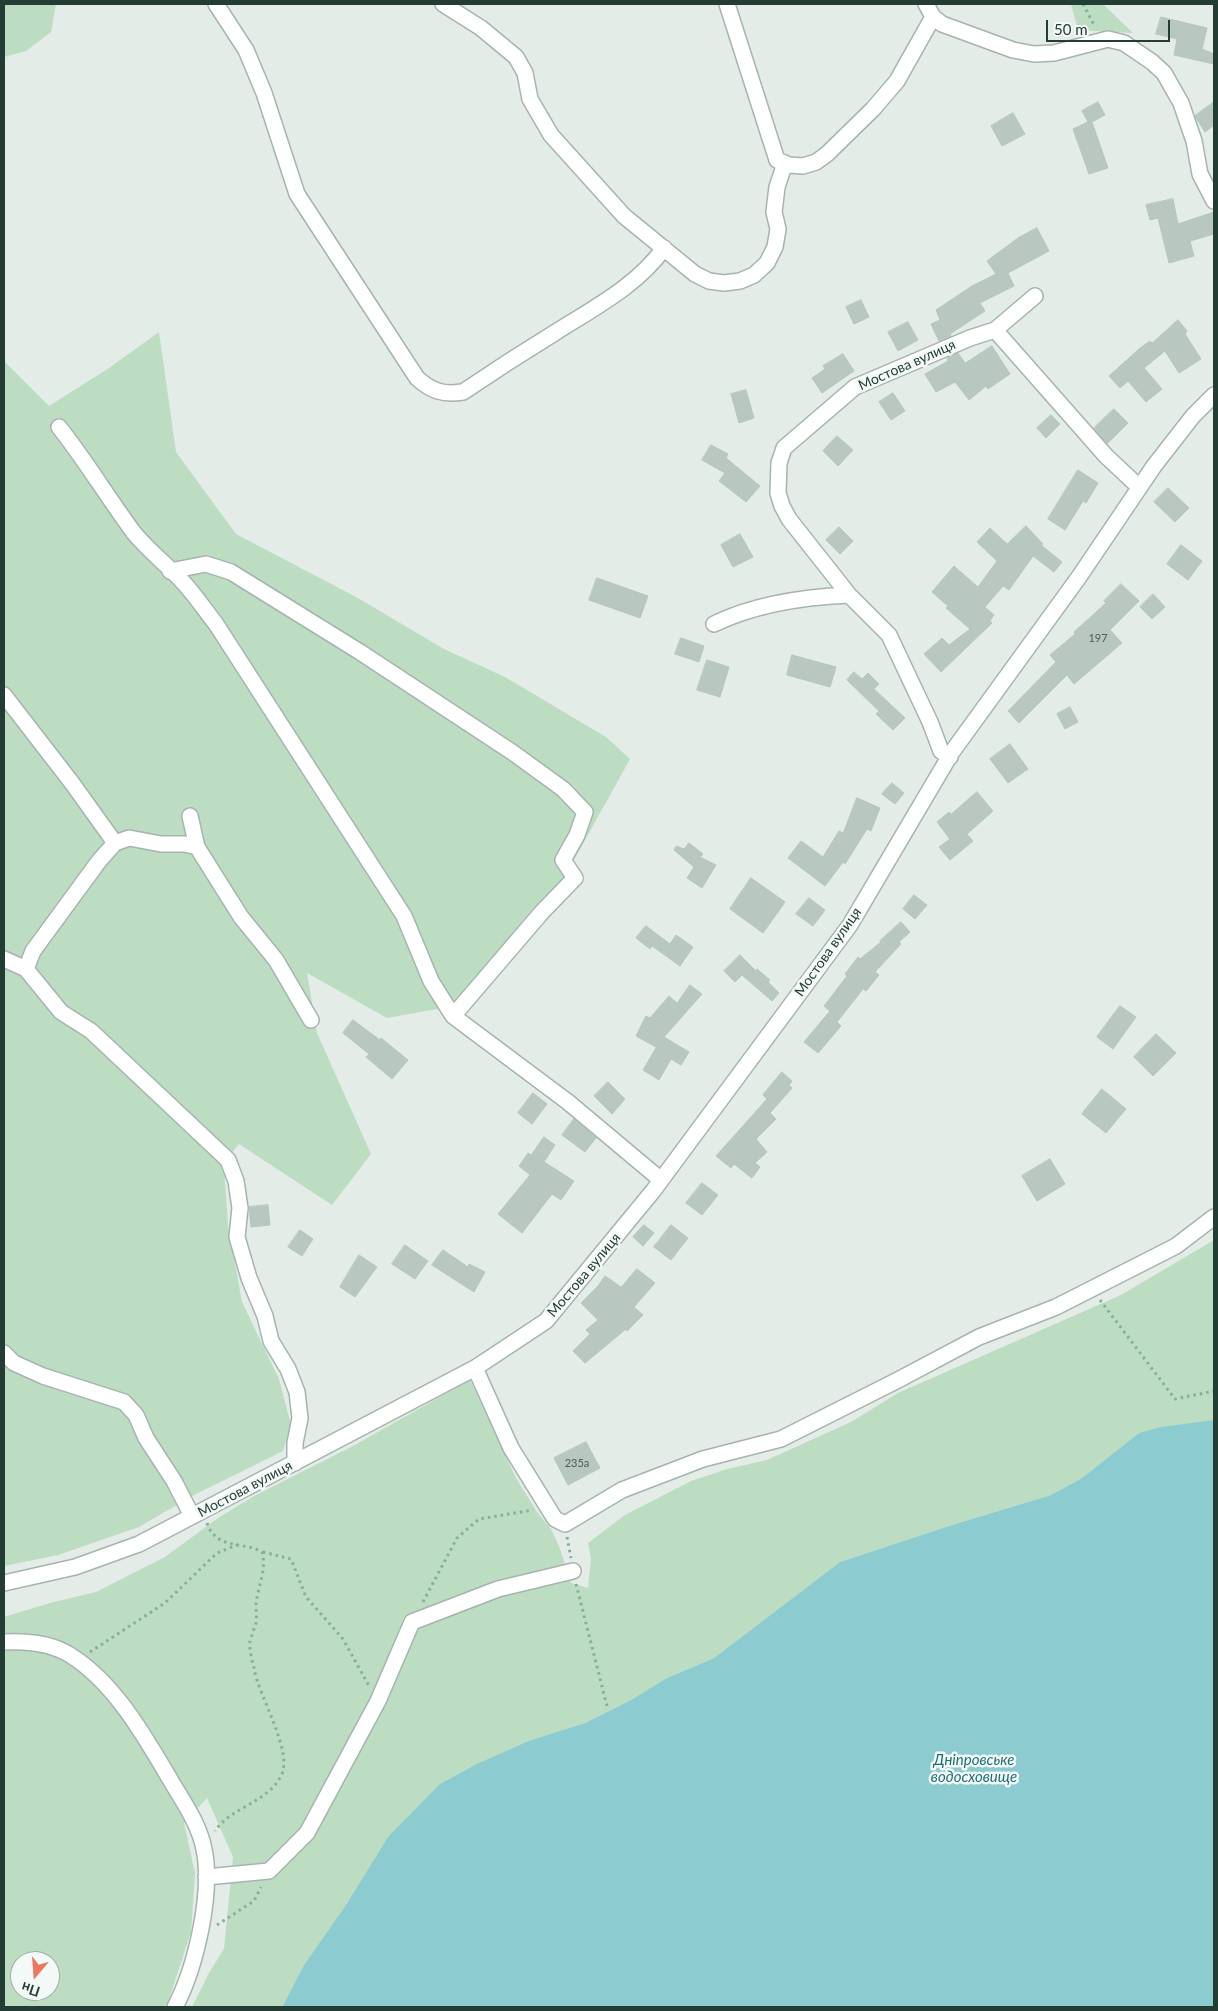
<!DOCTYPE html>
<meta charset="utf-8">
<style>
body{margin:0}
#map{position:relative;width:1218px;height:2011px;overflow:hidden;background:#e3ece7;font-family:Lato,sans-serif}
canvas{display:block}
.frame{position:absolute;inset:0;border:5px solid #233d34;pointer-events:none}
.north{position:absolute;left:10px;top:1951px;width:50px;height:50px;box-sizing:border-box;background:#f3f9f6;border:1px solid #a0aea8;border-radius:50%;rotate:198deg;font-size:14px;font-weight:700;line-height:20px;text-align:center;color:#233d34}
.north::after{content:'';display:block;margin:auto;width:18px;height:22px;background:#ee775f;clip-path:polygon(50% 0,100% 100%,50% 72%,0 100%)}
.scale{position:absolute;left:1046px;top:20px;width:124px;height:22px;box-sizing:border-box;border:2px solid #233d34;border-top:0;padding-left:6px;font-size:15px;line-height:18px;white-space:nowrap;color:#233d34;-webkit-text-stroke:4px #f3f9f6;paint-order:stroke}
</style>
<div id="map">
<canvas width="1218" height="2011"></canvas>
<div class="frame"></div>
<div class="north">Пн</div>
<div class="scale">50 m</div>
</div>
<script>
const c = document.querySelector('canvas').getContext('2d');
c.lineJoin = 'round';
function fill(path, color) { c.fillStyle = color; c.fill(path, 'evenodd'); }
function strokePath(path, color, width, dash) { c.strokeStyle = color; c.lineWidth = width; c.lineCap = dash ? 'butt' : 'round'; c.setLineDash(dash || []); c.stroke(path); }
function label(font, color, halo, rows, align = 'center') {
  c.font = font + ' Lato,sans-serif'; c.lineWidth = 5; c.setLineDash([]); c.textBaseline = 'middle'; c.strokeStyle = halo; c.fillStyle = color; for (const [text, x, y, turn = 0] of rows) {
    c.save(); c.translate(x, y); c.rotate((+turn || 0) * Math.PI / 180); c.textAlign = isNaN(turn) ? turn : align; if (halo) c.strokeText(text, 0, 0); c.fillText(text, 0, 0); c.restore();
  }
}
fill(new Path2D(`
 M4,4H56L51,32L26,51L4,57Z
 M1071,4H1103L1133,33L1078,30Z
 M159,332L176,452L236,534L356,597L444,649L505,677L606,737L630,759L564,878L532,910L466,989L455,1007L437,1009L387,1018L307,973L317,1033L371,1154L332,1205L239,1144L234,1150L224,1167L228,1225L242,1302L279,1379L291,1425L283,1451L194,1495L139,1527L58,1555L4,1566V361L49,406L109,368Z
 M1214,1240V1420L1139,1433L1082,1478L1051,1495L952,1525L840,1562L714,1658L667,1678L631,1700L585,1723L531,1740L348,1902L304,1965L282,2007H192L209,1973L224,1949L233,1857L207,1798L184,1823L195,1873L191,1932L168,2002L164,2007H4V1617L50,1603L96,1592L165,1557L218,1518L254,1496L353,1446L470,1380L516,1478L537,1512L551,1529L559,1546L571,1583L588,1588L591,1559L588,1543L625,1515L691,1481L727,1469L767,1460L851,1422L898,1393L1121,1295ZM20,1961H50V1991H20Z`), '#bcddc2');
fill(new Path2D(`
 M1214,1420V2007H282L304,1965L348,1902L388,1837L440,1784L477,1764L531,1740L585,1723L631,1700L667,1678L714,1658L840,1562L952,1525L1051,1495L1082,1478L1139,1433L1161,1427Z`), '#8ccbd0');
const building = new Path2D(`
 M1161,17L1207,28L1202,49L1214,54V64L1174,55L1177,39L1156,34Z
 M1098,102L1105,115L1092,122L1108,168L1089,174L1073,129L1088,122L1082,111Z
 M1214,102V125L1205,132L1195,116Z
 M1013,113L1025,134L1002,146L991,126Z
 M1173,199L1178,224L1214,212V234L1190,241L1194,256L1169,263L1158,218L1150,220L1146,205Z
 M1037,228L1049,251L1008,273L1014,286L980,303L985,311L950,334L951,336L939,341L931,324L940,320L936,310L972,286L996,274L987,261L1018,238Z
 M861,300L869,317L854,324L846,307Z
 M1178,320L1187,331L1185,334L1201,359L1179,373L1165,351L1144,368L1162,389L1146,402L1128,381L1120,388L1109,376L1139,349L1150,341L1152,343Z
 M908,322L918,340L898,351L888,332Z
 M992,346L1010,374L988,389L986,386L969,400L955,382L936,392L925,374L948,361L947,358L958,353L965,363Z
 M843,354L854,371L822,393L812,378L825,369L823,366Z
 M746,390L754,418L739,423L731,394Z
 M893,393L905,411L891,420L879,402Z
 M1114,409L1128,423L1107,444L1094,428Z
 M1051,415L1060,424L1046,438L1037,428Z
 M837,436L853,450L838,466L823,451Z
 M711,445L728,454L726,458L760,486L746,502L719,481L725,473L702,460Z
 M1078,470L1098,483L1086,503L1083,501L1065,530L1048,519Z
 M1168,488L1189,508L1175,522L1154,502Z
 M1026,526L1043,544L1041,545L1062,562L1054,572L1033,556L1009,590L1003,586L985,607L994,615L990,621L992,623L941,672L924,654L942,638L949,645L970,629L946,608L948,606L932,592L954,566L978,587L997,561L977,542L990,528L1007,544Z
 M839,527L853,541L840,554L826,540Z
 M740,534L753,557L733,567L721,545Z
 M1181,545L1202,561L1188,580L1167,564Z
 M597,578L648,596L640,618L589,600Z
 M1121,584L1139,601L1110,630L1122,643L1074,684L1067,675L1019,723L1008,711L1056,662L1050,655L1075,634L1074,632L1106,603L1104,601Z
 M1153,594L1165,607L1152,619L1140,607Z
 M681,638L704,646L699,662L675,654Z
 M792,655L836,667L830,687L787,675Z
 M707,660L729,667L720,697L697,690Z
 M854,672L862,679L868,673L879,684L874,689L905,718L893,730L876,714L879,711L847,680Z
 M1070,707L1078,722L1065,729L1057,714Z
 M1010,744L1028,769L1008,783L990,759Z
 M892,783L904,793L895,804L882,794Z
 M977,792L993,811L967,834L973,841L950,860L939,847L950,839L937,822L949,812L951,814Z
 M857,798L880,808L871,831L867,829L845,864L843,862L825,886L788,858L801,841L823,857L839,831L843,833Z
 M689,843L703,854L700,857L716,865L702,888L687,878L694,867L674,850L676,846L684,849Z
 M751,878L785,902L763,933L730,909Z
 M914,895L927,905L915,919L903,909Z
 M809,898L825,910L813,926L796,914Z
 M901,922L910,932L899,942L901,944L875,972L879,975L866,991L863,989L837,1022L841,1026L818,1053L804,1042L830,1011L824,1006L847,976L845,974L858,957L860,959L881,942L880,941Z
 M646,926L670,944L676,935L693,947L680,966L652,946L650,949L636,938Z
 M740,955L756,971L757,969L770,980L768,982L779,993L772,1001L742,975L735,982L724,971Z
 M690,985L702,994L664,1037L689,1052L681,1065L671,1059L659,1080L643,1070L660,1041L656,1047L636,1036L646,1016L650,1018L669,996L677,1003Z
 M1120,1006L1136,1017L1113,1049L1097,1037Z
 M353,1020L380,1040L381,1038L408,1060L392,1079L366,1057L369,1054L343,1033Z
 M1156,1034L1176,1053L1153,1076L1134,1057Z
 M782,1072L792,1081L789,1085L792,1088L770,1113L776,1119L756,1139L767,1152L755,1163L760,1167L752,1178L734,1164L731,1168L716,1156L767,1099L763,1095Z
 M608,1082L625,1099L612,1114L594,1096Z
 M1102,1089L1126,1109L1106,1133L1082,1114Z
 M533,1093L547,1104L532,1124L518,1113Z
 M574,1119L596,1138L585,1152L562,1135Z
 M544,1137L555,1145L544,1162L574,1181L561,1200L552,1194L522,1233L498,1214L530,1175L519,1166L528,1153L531,1155Z
 M1050,1159L1065,1184L1037,1201L1022,1176Z
 M702,1183L718,1195L702,1215L686,1203Z
 M268,1205L270,1225L251,1227L249,1207Z
 M644,1225L654,1233L643,1246L633,1237Z
 M671,1225L688,1238L671,1260L654,1247Z
 M300,1230L313,1239L302,1256L288,1247Z
 M405,1245L428,1261L415,1279L392,1264Z
 M443,1250L468,1267L469,1264L485,1272L474,1292L432,1265Z
 M359,1255L377,1267L355,1297L340,1287Z
 M637,1269L655,1283L634,1307L643,1315L627,1331L626,1329L585,1363L573,1351L590,1334L586,1330L598,1320L581,1303L598,1286L605,1276L621,1287Z
 M586,1442L600,1468L568,1485L554,1458Z`);
fill(building, '#b8c7c0');
strokePath(building, '#b5c6be', 1);
const minor = new Path2D(`
 M216,4L246,50L264,93L297,194L417,378C431,391 443,395 463,392C494,371 525,351 556,332C594,308 638,285 664,248
 M443,4L481,28L516,57L525,73L530,99L551,135L624,216L695,274L709,281L724,283L740,281L754,275L767,263L775,247L778,229L774,212L777,187L785,163
 M727,4L777,160L789,165L803,166L816,162L827,154L873,109L897,81L933,17
 M926,4L933,17L942,24L1013,50L1034,54L1054,53L1108,39L1124,43L1152,62L1164,73L1181,103L1194,141L1200,174L1214,201
 M995,330L1106,456L1139,487
 M59,427C86,461 108,498 134,533C149,551 167,565 183,582C195,595 205,610 216,624L404,916L431,981L453,1016L568,1102L661,1180
 M170,571L206,564L231,572L360,652L512,752L563,789L585,812L577,835L563,860L575,878L542,912L453,1016
 M714,624C755,604 803,597 849,595
 M4,695L72,783L115,843
 M950,757L941,751L930,722L889,635L849,595L789,519L782,506L778,493L779,463L784,448L855,387L970,338L995,330L1035,296
 M190,816L197,847L241,917L276,960L311,1020
 M4,959L26,969L61,1012L91,1031L228,1160L236,1181L240,1208L237,1237L249,1278L265,1316L271,1341L288,1369L297,1392L300,1418L295,1443V1463
 M26,969L33,951L99,861L115,843L129,838L161,844H185L197,847
 M4,1353L14,1363L43,1376L124,1402L136,1415L146,1438L174,1481L192,1516
 M475,1368L511,1448L555,1519L565,1524L622,1490L703,1459L781,1439L898,1380L979,1337L1056,1307L1176,1246L1214,1217
 M4,1583L75,1567L139,1544L475,1368L546,1321L653,1191L850,925L952,752L1079,577L1154,466L1193,416L1214,395
 M4,1642C25,1641 51,1643 70,1655C115,1683 145,1737 171,1781C184,1803 199,1824 204,1849C213,1893 196,1967 175,2007
 M206,1877L269,1871L307,1833L378,1701L412,1622L498,1589L573,1571`);
strokePath(minor, '#a6b4ae', 18);
strokePath(new Path2D(`
 M1083,4L1095,27
 M1100,1300L1175,1399L1214,1391
 M207,1523C216,1550 243,1541 262,1552C267,1569 258,1586 256,1604C256,1610 257,1617 256,1623C254,1629 252,1635 250,1641C249,1649 252,1660 254,1668C258,1695 294,1752 281,1776C267,1803 231,1807 215,1831
 M567,1537L571,1558
 M263,1552L291,1559L306,1597L343,1639L369,1686
 M576,1584L607,1706
 M423,1602L457,1538L479,1519L533,1510
 M90,1652L165,1603L217,1553L237,1545
 M217,1925L254,1901L261,1887`), '#84af9e', 3, [2.5, 4]);
strokePath(minor, '#fff', 15);
label('11px', '#486057', null, [
 ["197",1098,638],
 ["235а",577,1463]
]);
label('14px', '#233d34', '#f3f9f6', [
 ["Мостова вулиця",907,365,-24],
 ["Мостова вулиця",828,952,-55],
 ["Мостова вулиця",584,1275,-50],
 ["Мостова вулиця",245,1489,-28]
]);
label('italic 15px', '#1e7078', '#f3f9f6', [
 ["Дніпровське",974,1760],
 ["водосховище",974,1777]
]);
</script>
